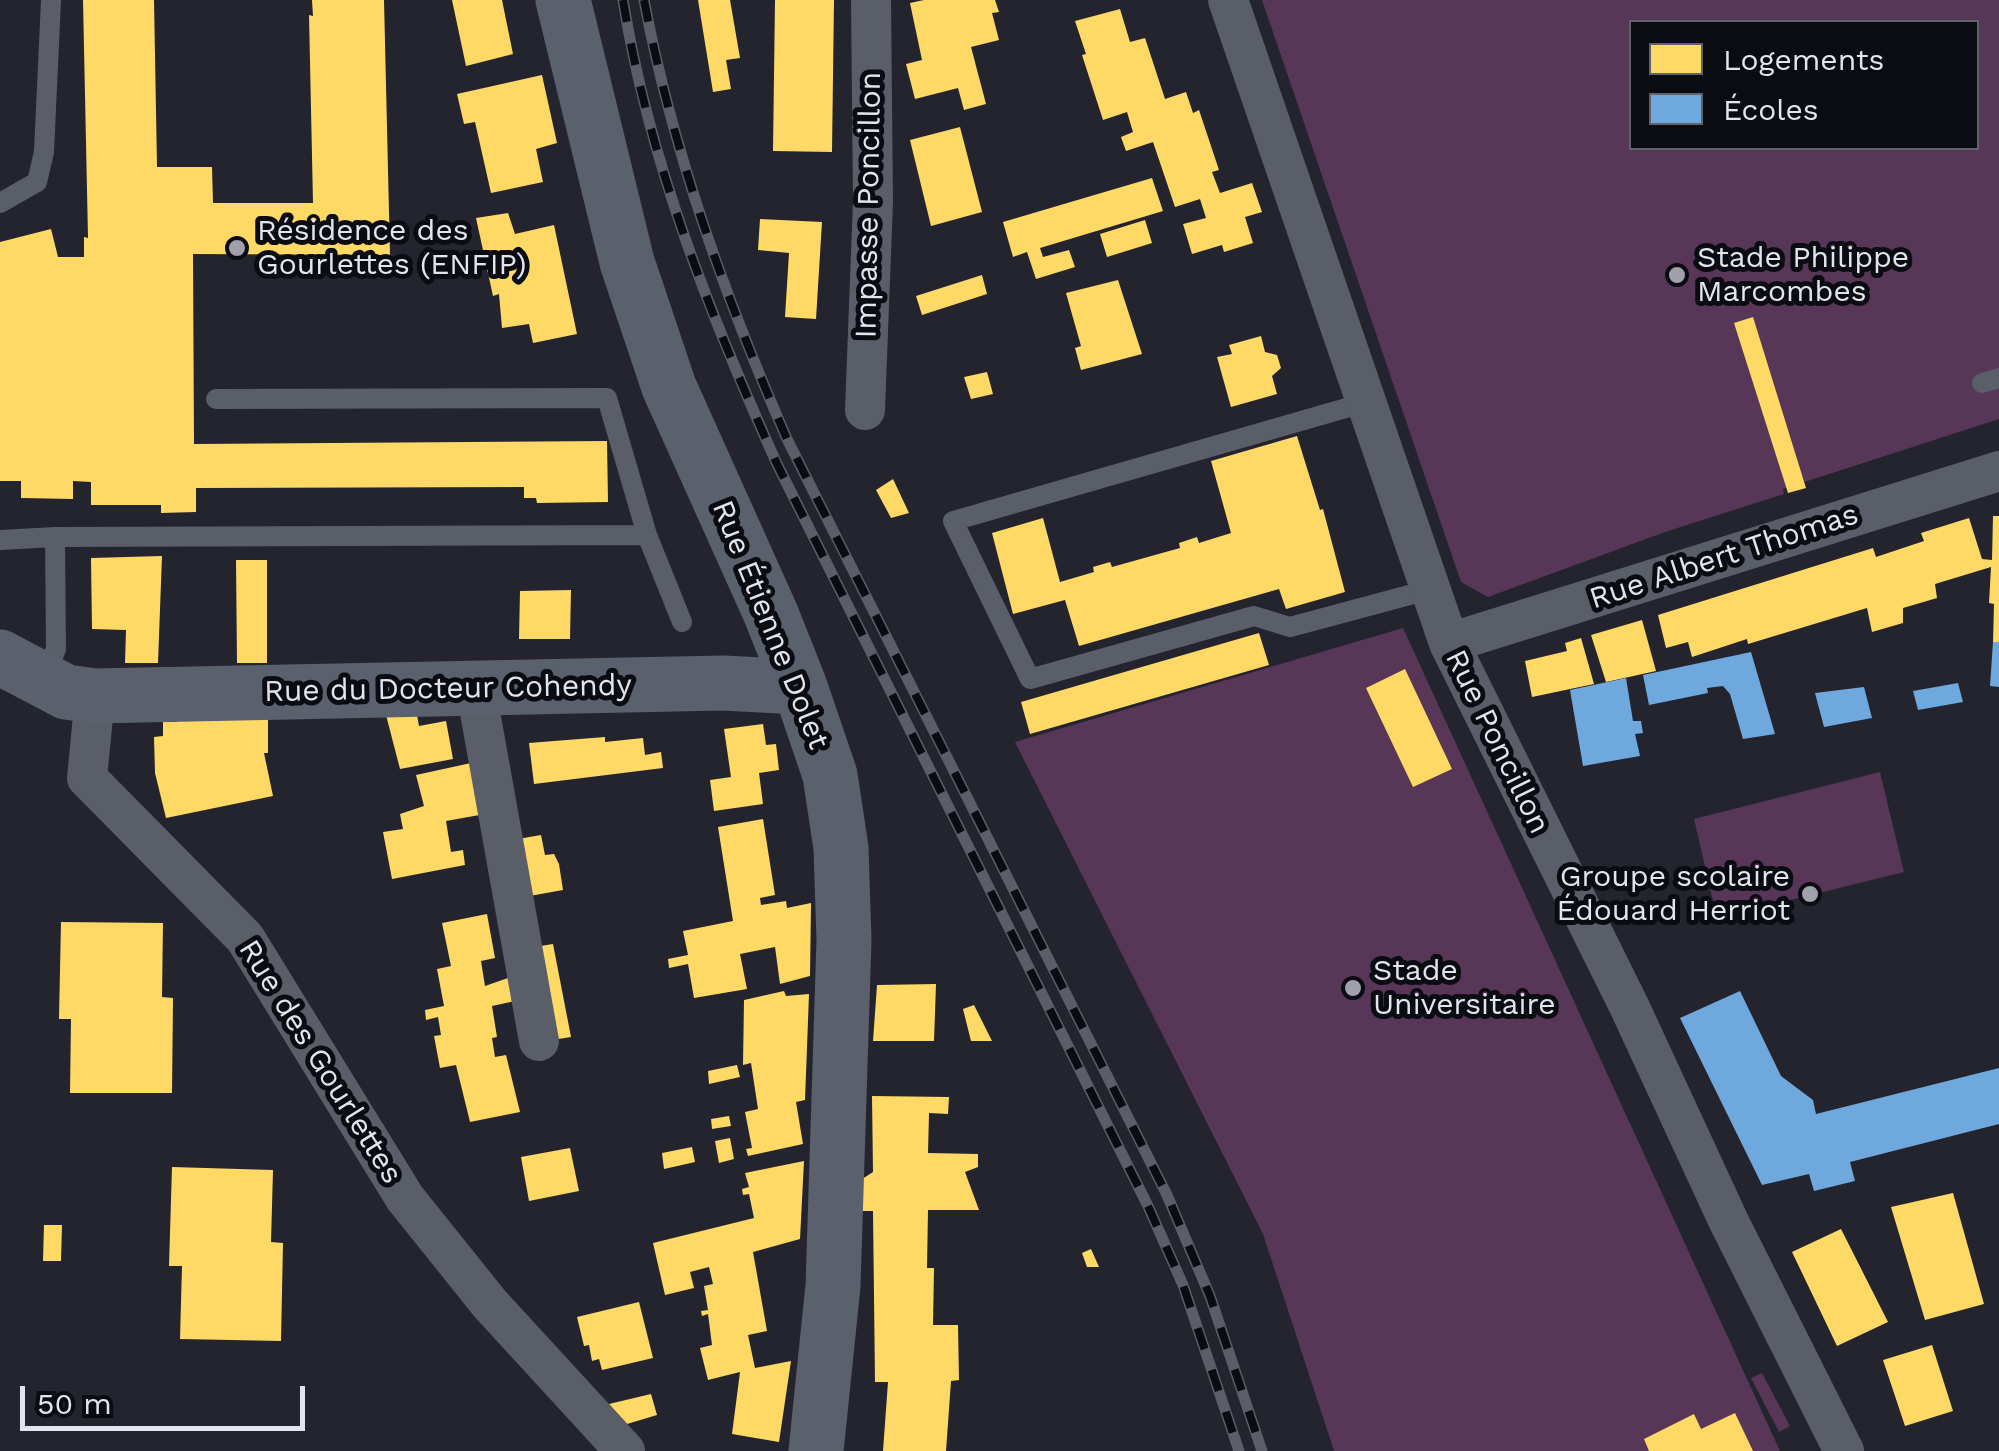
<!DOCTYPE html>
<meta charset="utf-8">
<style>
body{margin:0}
#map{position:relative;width:1999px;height:1451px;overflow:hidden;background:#24242e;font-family:"Work Sans",sans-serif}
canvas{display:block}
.legend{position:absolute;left:1629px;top:20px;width:350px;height:130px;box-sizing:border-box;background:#0b0c12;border:2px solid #61626a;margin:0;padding:12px 18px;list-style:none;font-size:30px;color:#e3e4ee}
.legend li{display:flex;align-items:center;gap:20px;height:50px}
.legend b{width:50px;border:2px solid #61626a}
.scale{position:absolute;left:20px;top:1386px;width:285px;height:45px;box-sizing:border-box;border:5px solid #e3e4ee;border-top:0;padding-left:12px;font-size:30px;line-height:35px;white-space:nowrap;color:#e3e4ee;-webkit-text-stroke:8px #0b0c12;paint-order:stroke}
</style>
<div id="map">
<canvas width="1999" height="1451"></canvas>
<ul class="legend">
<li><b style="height:28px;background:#ffd966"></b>Logements</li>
<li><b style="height:28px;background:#6fa8dc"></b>Écoles</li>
</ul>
<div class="scale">50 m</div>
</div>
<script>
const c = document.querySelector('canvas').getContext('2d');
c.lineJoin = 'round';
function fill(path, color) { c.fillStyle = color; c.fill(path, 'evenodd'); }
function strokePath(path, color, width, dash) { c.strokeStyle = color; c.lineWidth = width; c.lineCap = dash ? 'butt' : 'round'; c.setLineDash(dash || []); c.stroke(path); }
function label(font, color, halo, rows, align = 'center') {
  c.font = font + ' "Work Sans",sans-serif'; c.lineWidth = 10; c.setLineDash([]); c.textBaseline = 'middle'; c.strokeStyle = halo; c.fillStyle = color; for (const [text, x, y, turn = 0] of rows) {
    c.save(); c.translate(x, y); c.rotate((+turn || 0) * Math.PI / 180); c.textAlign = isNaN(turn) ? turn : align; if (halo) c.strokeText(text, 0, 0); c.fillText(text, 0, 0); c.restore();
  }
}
fill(new Path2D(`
 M1262,0H1999V419L1783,489L1784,494L1665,532L1488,597L1461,582ZM1632,22H1976V148H1632Z
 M1403,628L1780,1451H1334L1263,1234L1015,742Z
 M1880,772L1904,872L1717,918L1694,819Z
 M1762,1373L1790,1426L1779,1432L1751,1378Z`), '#573658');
fill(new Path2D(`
 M83,0H154L157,167H212L213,203H313L309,15L313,16L312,0H384L390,255L193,254L194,444L607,441L608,502L537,503L536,498H524V487L196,488V512L161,513V505H91V482L73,481V499L21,498V481H0V242L51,229L58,257H84V237L88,238Z
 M452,0H502L513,54L466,66Z
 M698,0H730L740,58L726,60L731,89L713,92Z
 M775,0H834L832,152L773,151Z
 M924,0H995L999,12L992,13L999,40L971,47L986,104L964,110L958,88L915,99L906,64L922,60L910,3Z
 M1120,9L1130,42L1145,38L1165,99L1186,92L1193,113L1199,110L1219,170L1212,172L1220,193L1252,183L1262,212L1245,217L1253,243L1224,252L1222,245L1192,254L1183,224L1206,218L1200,199L1175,207L1153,142L1126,151L1121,137L1133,132L1127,112L1103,120L1082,55L1086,54L1075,21Z
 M542,75L557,143L536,149L543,182L491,193L475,122L464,124L457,94Z
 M960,127L982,212L931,226L910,140Z
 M1152,178L1163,211L1040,248L1043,257L1069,250L1075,267L1036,279L1027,252L1013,257L1003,222Z
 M508,213L515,234L554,225L577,334L533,343L529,324L502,328L499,294L493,296L476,218Z
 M760,219L822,222L816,319L785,317L789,253L758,250Z
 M1145,220L1152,243L1107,257L1100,234Z
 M982,275L987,294L922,315L916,296Z
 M1118,280L1142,354L1081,370L1075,348L1081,346L1066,293Z
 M1753,317L1806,488L1788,493L1734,323Z
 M1261,336L1265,352L1277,355L1281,368L1272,376L1277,394L1231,407L1217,357L1232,354L1229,345Z
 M987,372L993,394L971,399L964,377Z
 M1297,436L1320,510L1323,509L1345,592L1286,609L1279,589L1079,646L1065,600L1013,614L992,533L1043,518L1060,582L1094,572L1093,567L1110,562L1112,567L1180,548L1179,543L1197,537L1199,543L1231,533L1211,461Z
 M893,479L909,513L891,518L876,490Z
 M1993,516H1999V642H1993L1994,604L1989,603L1991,567L1935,584L1937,598L1903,608V623L1872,632L1867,608L1748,644L1747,639L1692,657L1688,642L1666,648L1658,615L1873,548L1876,557L1924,541L1921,533L1969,518L1982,559L1992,560Z
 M162,556L158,663H125L126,630L92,629L91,558Z
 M236,560H267V663H237Z
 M571,590L570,639H519L520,591Z
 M1642,620L1656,671L1606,682L1591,635Z
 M1259,633L1269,665L1030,734L1021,702Z
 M1581,638L1594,684L1532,697L1525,661L1567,651L1565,643Z
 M1405,669L1452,769L1413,787L1366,688Z
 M386,715H417L419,726L446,721L453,759L400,769Z
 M268,716V753H264L273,796L166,818L155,773L154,737L163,736V722H177V718Z
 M763,724L766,745L776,744L779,770L759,773L763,804L714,811L710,780L731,777L724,729Z
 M605,737V742L643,738L645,755L661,752L663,768L534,784L529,743Z
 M471,763L485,814L446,821L451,852L463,850L465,865L392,879L383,832L403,829L400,814L424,806L416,775Z
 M763,819L775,895L760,898L761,905L786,901L787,908L811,903L810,976L780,984L775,947L740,954L747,989L694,998L688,964L669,968L668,959L688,955L683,931L733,921L718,827Z
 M541,835L545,855L554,854L559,864L563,890L524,897L512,840Z
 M487,914L495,958L481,961L485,986L508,978L515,1001L492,1006L497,1037L492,1038L495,1057L506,1055L520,1112L470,1122L456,1065L440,1068L434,1036L441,1035L438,1017L426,1020L425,1010L444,1006L437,969L451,966L442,923Z
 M61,922L163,923L162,997L173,998L172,1093H70L71,1019H59Z
 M553,944L571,1037L552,1040L534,947Z
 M936,984L934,1041H873L877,985Z
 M784,991L786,996L809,994L805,1100L796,1102L803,1144L748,1156L746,1149L752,1148L745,1112L758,1109L751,1063L743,1065L744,1000Z
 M974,1005L992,1041H971L963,1009Z
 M737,1065L740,1077L709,1084L708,1071Z
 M872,1096L949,1097L948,1114L929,1113L928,1153L978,1154V1167L965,1172L979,1210H928L927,1268H934L933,1325H958L959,1380L951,1381L946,1451H883L888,1382H875L873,1211H858L859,1181L873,1172Z
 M729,1116L731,1126L712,1129L711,1119Z
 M730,1138L734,1159L719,1163L715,1141Z
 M692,1147L695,1162L664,1169L662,1153Z
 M570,1148L579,1191L529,1201L521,1157Z
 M804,1161L800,1239L753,1252L767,1331L748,1335L755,1368L791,1361L779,1442L732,1434L740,1372L708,1380L700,1348L712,1345L708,1314L702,1316L701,1311L708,1310L704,1286L713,1284L709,1267L690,1272L694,1288L665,1295L653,1243L754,1218L749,1194L743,1195L742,1189L749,1187L745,1173Z
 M172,1167L273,1170L271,1242L283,1243L281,1341L180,1339L182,1266H169Z
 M1953,1193L1984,1304L1925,1320L1891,1207Z
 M44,1225H62L61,1261H43Z
 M1841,1229L1888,1322L1837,1346L1792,1252Z
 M1091,1249L1099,1267H1087L1082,1253Z
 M639,1302L653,1358L602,1370L599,1359L592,1361L589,1345L584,1346L577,1317Z
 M1932,1345L1953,1411L1905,1426L1883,1360Z
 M651,1394L657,1415L627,1424L609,1404Z
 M1735,1413L1753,1451H1649L1644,1439L1694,1414L1701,1429Z`), '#ffd966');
fill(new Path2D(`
 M1993,642H1999V687L1990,686Z
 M1751,652L1775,734L1743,739L1730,694L1723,686L1707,688L1708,693L1649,705L1643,675Z
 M1626,678L1633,721H1641L1643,733L1635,734L1640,756L1583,766L1570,690Z
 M1958,683L1963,702L1918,710L1913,691Z
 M1864,687L1872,718L1824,727L1815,693Z
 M1740,991L1781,1076L1813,1100L1816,1114L1999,1068V1124L1850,1162L1855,1181L1814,1191L1809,1174L1762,1185L1680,1018Z`), '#6fa8dc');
strokePath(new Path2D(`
 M0,203L37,182L44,152L51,0
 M1982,383L1999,378
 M216,399L607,398L647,535
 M1367,402L953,521L1030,679L1254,616L1290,627L1428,590
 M0,540L55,537L647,535L682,622
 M44,679L56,649L55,537`), '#595e69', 20);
strokePath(new Path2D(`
 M1228,0L1449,643L1630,1008L1729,1222L1844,1451
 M865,410L873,201L871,0
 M1449,643L1999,471
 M476,690L539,1041
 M95,696L87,778L245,938L405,1198L490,1304L625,1451`), '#595e69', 40);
strokePath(new Path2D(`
 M563,0L627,262L669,387L771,614L800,687L830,775L841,848L844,940L833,1286L816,1451
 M0,657L66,692L95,696L723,683L800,687`), '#5b606d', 55);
const rail = new Path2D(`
 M623,0C649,162 710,315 777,464L1148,1206L1183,1285L1239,1451
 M644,0C673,153 725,297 787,439L1167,1195L1210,1296L1262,1451`);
strokePath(rail, '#5b5e68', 11);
strokePath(rail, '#0b0c12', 8, [22]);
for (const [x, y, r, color] of [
 [237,248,10,"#a0a1ab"],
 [1677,275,10,"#a0a1ab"],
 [1810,894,10,"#a0a1ab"],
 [1353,988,10,"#a0a1ab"]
]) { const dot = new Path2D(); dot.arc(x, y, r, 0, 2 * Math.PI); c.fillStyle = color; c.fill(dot); strokePath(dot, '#0b0c12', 4); }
label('30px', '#e3e4ee', '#0b0c12', [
 ["Impasse Poncillon",869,205,-89],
 ["Rue Albert Thomas",1724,557,-18],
 ["Rue Étienne Dolet",770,625,68],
 ["Rue du Docteur Cohendy",448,689,-1],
 ["Rue Poncillon",1497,742,64],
 ["Rue des Gourlettes",320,1062,58]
]);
label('30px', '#e3e4ee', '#0b0c12', [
 ["Résidence des",257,231],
 ["Gourlettes (ENFIP)",257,265],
 ["Stade Philippe",1697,258],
 ["Marcombes",1697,292],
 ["Groupe scolaire",1790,877,"right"],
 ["Édouard Herriot",1790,911,"right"],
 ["Stade",1373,971],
 ["Universitaire",1373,1005]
], 'left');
</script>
